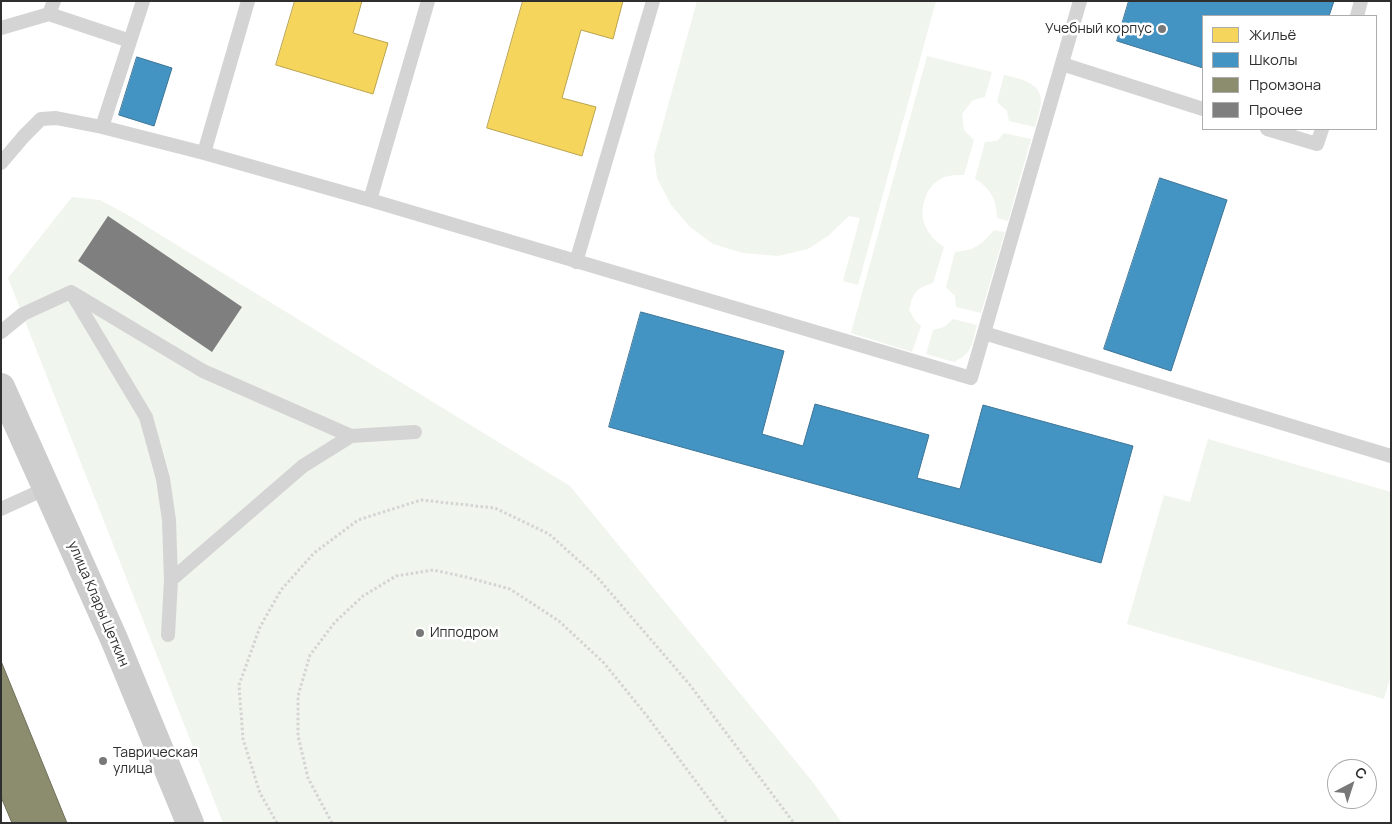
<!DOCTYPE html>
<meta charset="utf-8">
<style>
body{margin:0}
#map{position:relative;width:1392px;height:824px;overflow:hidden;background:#fff;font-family:Manrope,sans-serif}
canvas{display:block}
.frame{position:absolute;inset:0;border:2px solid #2f2f2f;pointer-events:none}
.legend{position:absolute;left:1202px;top:15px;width:175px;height:115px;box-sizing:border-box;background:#fff;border:1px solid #acacac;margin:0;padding:6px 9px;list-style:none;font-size:15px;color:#2f2f2f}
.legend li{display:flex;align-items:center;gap:10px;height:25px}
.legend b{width:25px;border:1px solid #acacac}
.north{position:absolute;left:1327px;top:759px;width:50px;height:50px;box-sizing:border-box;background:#fff;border:1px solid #acacac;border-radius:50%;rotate:40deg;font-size:14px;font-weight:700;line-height:20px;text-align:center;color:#2f2f2f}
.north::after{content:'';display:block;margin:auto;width:18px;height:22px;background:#787878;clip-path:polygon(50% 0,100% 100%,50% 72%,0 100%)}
</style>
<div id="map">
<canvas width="1392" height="824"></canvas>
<div class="frame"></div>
<ul class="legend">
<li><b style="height:14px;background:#f6d55c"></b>Жильё</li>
<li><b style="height:14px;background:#4393c3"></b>Школы</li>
<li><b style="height:14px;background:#8c8c6e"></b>Промзона</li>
<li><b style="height:14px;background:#7f7f7f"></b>Прочее</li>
</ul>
<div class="north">С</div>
</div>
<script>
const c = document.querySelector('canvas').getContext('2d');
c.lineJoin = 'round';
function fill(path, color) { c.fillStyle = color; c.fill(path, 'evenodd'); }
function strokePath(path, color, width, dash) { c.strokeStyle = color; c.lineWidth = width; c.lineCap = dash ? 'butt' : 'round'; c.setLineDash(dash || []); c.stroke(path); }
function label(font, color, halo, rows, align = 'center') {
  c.font = font + ' Manrope,sans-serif'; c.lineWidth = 5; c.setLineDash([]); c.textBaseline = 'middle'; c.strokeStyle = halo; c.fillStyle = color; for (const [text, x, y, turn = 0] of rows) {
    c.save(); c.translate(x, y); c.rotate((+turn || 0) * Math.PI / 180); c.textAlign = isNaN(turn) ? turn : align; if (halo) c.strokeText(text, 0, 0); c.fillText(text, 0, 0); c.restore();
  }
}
fill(new Path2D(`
 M697,1H936L858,285L843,281L860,218L849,216L828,236L808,249L778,256L743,253L713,244L690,227L671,205L657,178L654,156Z
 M927,56L992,72L985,97L973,100L962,114L964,130L974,140L964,175C955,175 945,175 938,181C932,184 928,191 926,196C917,217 926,235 944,247L933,283C916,288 913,293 909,310L915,320L921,326L912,352L851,333Z
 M1004,75C1018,78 1040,82 1041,100C1041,109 1037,119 1035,127L1009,121L1007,111L997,102Z
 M1004,133L1031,139L1008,221L997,218C997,201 991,188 975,179L985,142L997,141Z
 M72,197L100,200L128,215L570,486L812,781L842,823H223L8,278Z
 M994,230L1005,232L981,313L956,307L955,296L946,287L955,252C976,250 981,245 994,230Z
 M953,319L977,325C972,344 973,353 954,362L926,354L933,330L944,327Z
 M1208,439L1391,492V675L1384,699L1127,624L1164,495L1190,502Z`), '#f0f5ed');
const homes = new Path2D(`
 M295,1H362L353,33L388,43L373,94L276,65Z
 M523,1H623L613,39L581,30L562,98L596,107L582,156L487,128Z`);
fill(homes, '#f6d55c');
strokePath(homes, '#baa34e', 1);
const schools = new Path2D(`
 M1129,1H1334L1329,16H1203V68L1117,41Z
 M137,57L172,68L154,126L119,115Z
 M1160,178L1227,200L1171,371L1104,349Z
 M641,312L784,351L762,434L803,446L815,404L929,435L917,478L960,489L983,405L1133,446L1101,563L609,427Z`);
fill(schools, '#4393c3');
strokePath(schools, '#3d7597', 1);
const industry = new Path2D(`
 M1,661L67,823H12L1,797Z`);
fill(industry, '#8c8c6e');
strokePath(industry, '#70705b', 1);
fill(new Path2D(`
 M108,216L242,307L212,352L78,261Z`), '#7f7f7f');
strokePath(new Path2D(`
 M277,823L260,793L243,739L239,685L260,627L281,590L314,553L358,520L421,500L495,508L549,534L597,577L690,685L794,823
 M332,823L308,778L298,736V696L310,655L335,622L363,596L396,576L433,570L466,577L510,589L559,621L604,663L647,716L727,823`), '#d4d4d4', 3, [2.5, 2.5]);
strokePath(new Path2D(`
 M54,1L49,14L130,41
 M1357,16L1361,1
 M1,28L49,14
 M1062,64L1203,109
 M102,127L143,1
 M1267,129L1317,144L1322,129
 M204,153L248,1
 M1,163L24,136L41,119L56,118L102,127L204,153L370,200L971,378L1080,1
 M370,200L428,1
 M576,262L653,1
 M1,332L23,314L71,292
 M984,333L1391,456
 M1,509L47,488
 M171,580L303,466L351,436
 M168,635L171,580L169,520L163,479L146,417L71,292L203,371L351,436L415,432`), '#d4d4d4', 14);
strokePath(new Path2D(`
 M1,387L114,639L190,823`), '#cdcdcd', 28);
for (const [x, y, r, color] of [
 [1162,29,5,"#787878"],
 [420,633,5,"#787878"],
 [103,761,5,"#787878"]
]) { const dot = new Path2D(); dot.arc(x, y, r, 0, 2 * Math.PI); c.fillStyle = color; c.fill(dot); strokePath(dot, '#fff', 2); }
label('14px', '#2f2f2f', '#fff', [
 ["Учебный корпус",1152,29,"right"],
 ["Ипподром",430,633],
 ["Таврическая",113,753],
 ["улица",113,769]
], 'left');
label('14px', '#2f2f2f', '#fff', [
 ["улица Клары Цеткин",98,604,67]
]);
</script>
